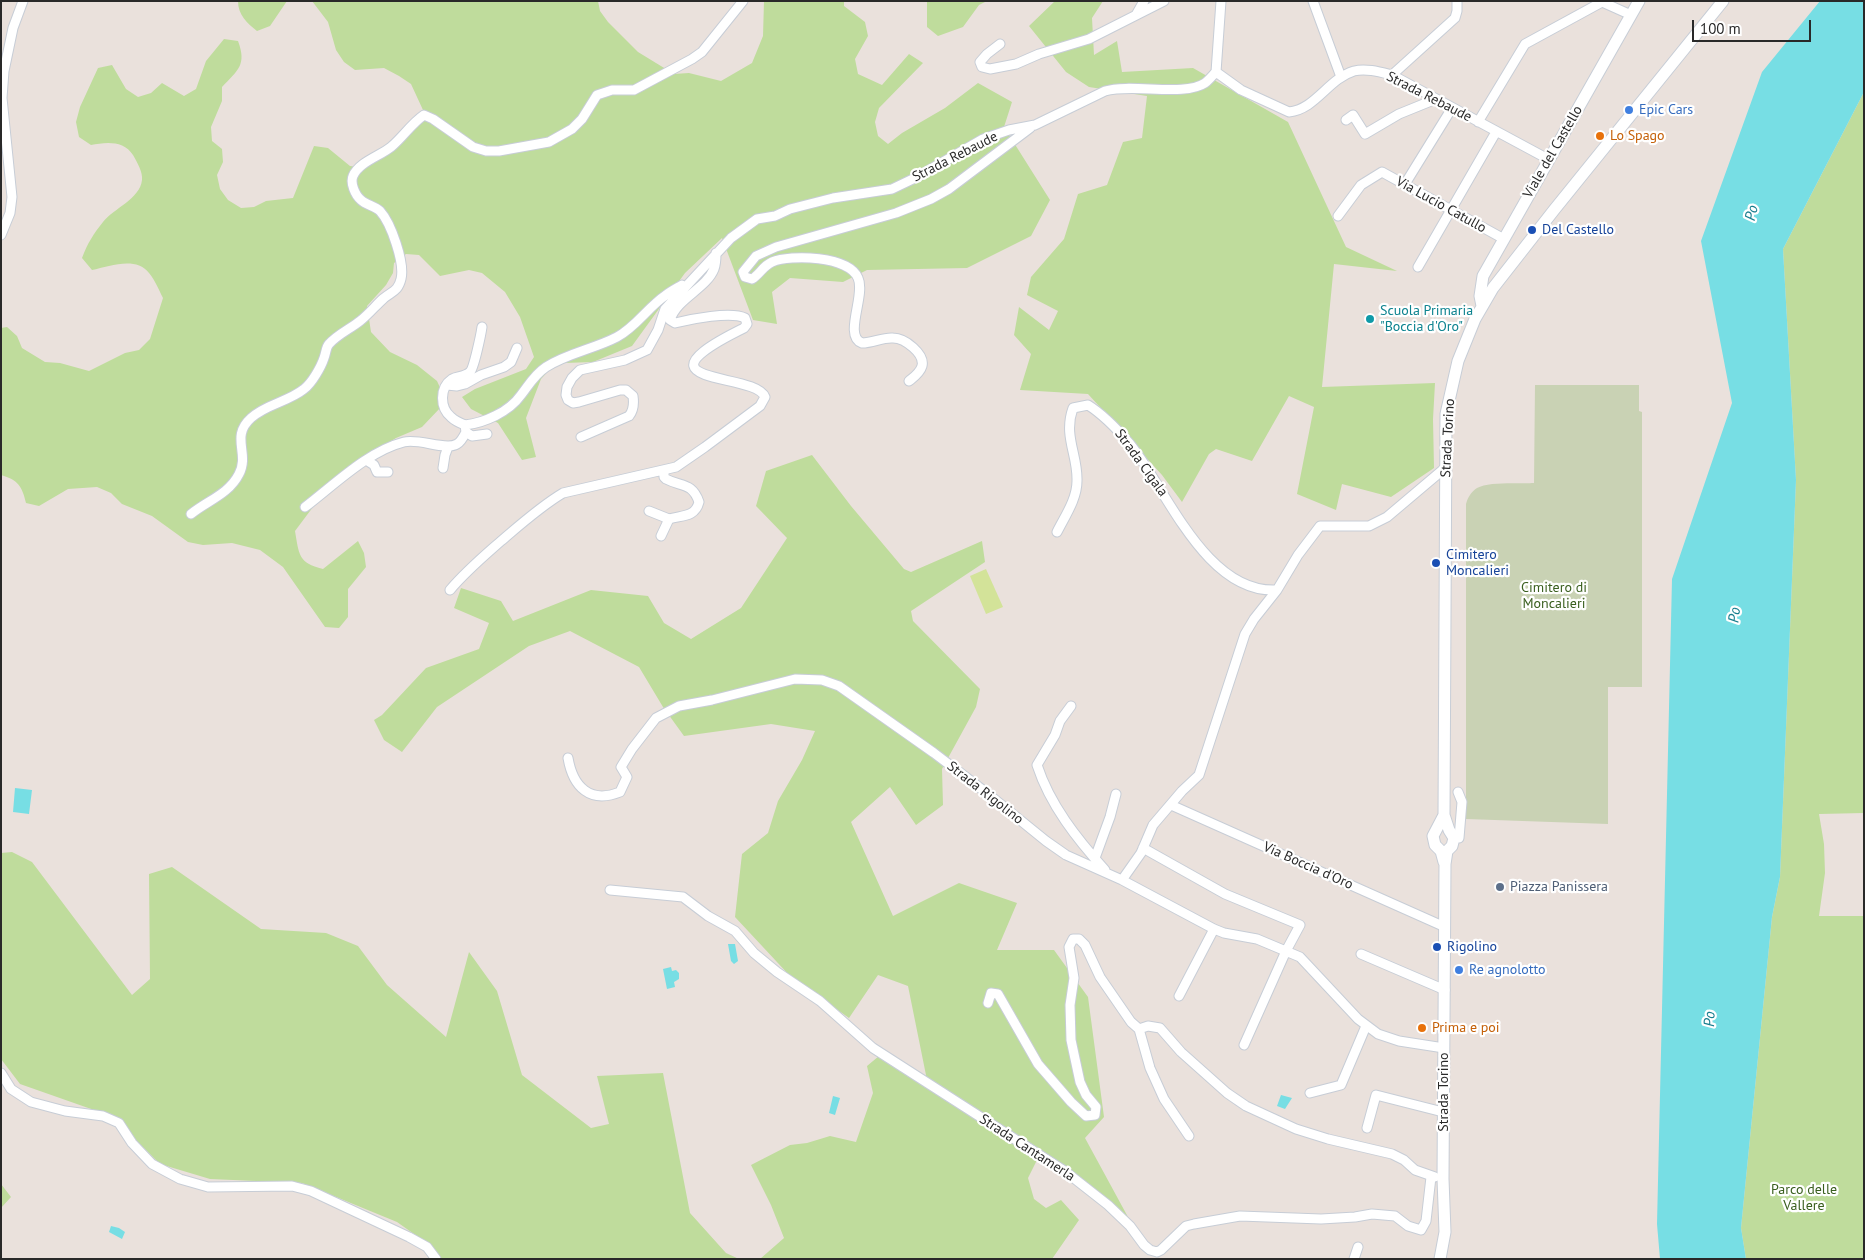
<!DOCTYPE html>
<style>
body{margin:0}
#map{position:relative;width:1865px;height:1260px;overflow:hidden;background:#eae1dc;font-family:"PT Sans",sans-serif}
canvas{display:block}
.frame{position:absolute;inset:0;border:2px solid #292929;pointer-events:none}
.scale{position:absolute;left:1692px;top:20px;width:119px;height:22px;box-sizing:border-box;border:2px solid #292929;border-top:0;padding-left:6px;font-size:15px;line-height:18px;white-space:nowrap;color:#292929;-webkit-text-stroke:4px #fff;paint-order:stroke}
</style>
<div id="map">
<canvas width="1865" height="1260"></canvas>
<div class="frame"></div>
<div class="scale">100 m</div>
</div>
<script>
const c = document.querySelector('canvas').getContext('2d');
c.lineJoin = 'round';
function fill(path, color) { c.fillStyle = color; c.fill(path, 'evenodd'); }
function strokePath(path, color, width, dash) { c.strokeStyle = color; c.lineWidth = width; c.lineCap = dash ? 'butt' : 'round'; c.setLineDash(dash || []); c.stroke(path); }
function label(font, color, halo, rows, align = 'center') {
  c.font = font + ' "PT Sans",sans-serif'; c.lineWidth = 4.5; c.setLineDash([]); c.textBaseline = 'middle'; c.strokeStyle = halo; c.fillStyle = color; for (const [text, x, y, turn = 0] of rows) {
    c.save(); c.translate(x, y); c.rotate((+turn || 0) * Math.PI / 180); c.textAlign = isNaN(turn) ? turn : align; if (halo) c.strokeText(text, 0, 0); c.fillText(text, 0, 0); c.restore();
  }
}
fill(new Path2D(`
 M238,1H287L270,26L257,31C247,23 238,15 238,1Z
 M312,1H598L600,11L608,22L638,52L674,74L689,73L721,81L752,63L763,36L764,1H844V6L865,22L868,36L855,59L858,74L882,85L909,54L923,63L879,108L875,122L878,136L888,144L902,133L945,108L978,83L1012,102L1004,127L1050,200L1031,236L967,268L867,270L843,282L790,278L772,292L777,324L753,320L722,238L685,273L632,346L593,362L564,363L551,368L541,379L526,418L536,457L522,460L498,423L471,409L462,397L475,389L526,369L534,357L520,317L505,292L482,273L469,270L440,276L419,255L406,254L394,263L393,273L386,285L367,306L371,332L390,352L417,365L437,381L443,394L441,407L422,427L396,438L359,461L319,499L295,531C299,554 298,563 323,569L358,541L364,553L366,567L348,589V617L339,628L325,627L283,567L260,550L232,543L203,545L188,542L152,516L122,504L111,493L97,487L68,489L39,506L26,503C22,486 18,480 1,475V328L7,327L17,336L22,348L45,362L60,363L89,371L125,353L139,350L150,339L163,298C159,290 155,280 149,273C136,256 110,266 92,270L82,258C87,244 94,233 103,222C114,208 140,199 142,180C143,172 137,162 133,155C124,140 105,142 91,145L79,137L76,122L80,107L98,68L112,65L126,89L138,97L151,93L162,83L184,96L196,89L206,61L224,39L238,41C247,65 238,70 222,87V101L211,127L212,141L222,149L223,162L217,175L220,189L228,200L241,208L254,207L266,201L293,198L314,146L328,148L350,166L364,168L406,133L423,110L411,84L399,76L384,68L355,70L344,62L336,50L328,22Z
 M927,1H987L979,5L963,27L938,36L927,27Z
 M1055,1H1103L1092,18L1094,55L1117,41L1122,72L1193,68L1288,122L1346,247L1397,271L1334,264L1322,387L1435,383L1433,419L1434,468L1391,497L1342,484L1336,510L1297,494L1314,407L1289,396L1252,461L1216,449L1209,454L1182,502L1162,475L1088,394L1020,390L1031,354L1014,335L1019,307L1049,330L1058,311L1027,295L1031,277L1064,239L1078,194L1107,185L1123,142L1142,138L1147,96L1089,87L1066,72L1029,26Z
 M1864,92V813L1819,814L1824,844L1825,873L1819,916H1864V1259H1746L1741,1228L1772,917L1780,877L1796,480L1783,249Z
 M812,455L851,506L904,569L911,572L982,541L985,562L911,611L913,621L980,689L976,707L942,769L943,805L916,825L890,787L851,822L893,916L959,883L1017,903L997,950H1054L1088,997L1104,1117L1085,1138L1141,1241L1091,1195L1038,1158L1028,1178L1034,1199L1046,1208L1061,1200L1079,1220L1052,1259H760L784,1238L771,1205L751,1165L790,1145L807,1143L830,1136L856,1142L873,1093L867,1066L879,1056L928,1085L908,986L878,975L849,1018L790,976L735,917L742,854L768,833L778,801L802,760L815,731L771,724L684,736L663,707L639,667L570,631L529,646L437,707L402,752L384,740L374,720L382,715L426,668L479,649L489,623L454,608L461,588L501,601L513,621L591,590L648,596L664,623L691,639L741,608L787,538L756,506L766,471Z
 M12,852L32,862L132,995L150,979L149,874L172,867L261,929L326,933L358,946L387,985L446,1037L469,952L497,991L522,1075L591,1128L609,1124L597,1076L663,1073L690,1213L726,1253L739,1259H438L431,1246L397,1222L302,1183L210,1179L160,1164L111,1116L20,1084L1,1059V853Z
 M1,1184L11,1197L1,1208Z`), '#bfdc9c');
fill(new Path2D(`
 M1535,385H1639V411L1642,412V687H1608V824L1466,819V504C1468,497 1471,492 1477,488C1489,481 1520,484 1534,483Z`), '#c9d2b4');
fill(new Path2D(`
 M986,569L1003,607L986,614L970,576Z`), '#d3e399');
fill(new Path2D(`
 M1820,1H1864V92L1783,249L1796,480L1780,877L1772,917L1741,1228L1746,1259H1660L1657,1224L1672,579L1732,403L1701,241L1762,72Z
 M15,788L32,790L29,814L13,812Z
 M728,944H735L738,961L734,964L731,961Z
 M671,967L672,971L676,970L679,973V979L674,982L675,987L667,989L663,969Z
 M1281,1095L1292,1098L1285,1109L1277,1106Z
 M833,1096L840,1098L835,1115L829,1113Z
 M111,1226L119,1228L125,1232L122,1239L109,1232Z`), '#77dee4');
const street = new Path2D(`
 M1313,1L1341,77
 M1136,15L1144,1
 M1000,44L987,54L980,62L982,67L990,69L1016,64L1039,54L1089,39L1164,1
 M1216,72L1221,1
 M1392,75L1455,18L1457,11V1
 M1346,120L1353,115L1365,134L1399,114L1436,99
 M1478,122L1525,44L1602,2L1631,15
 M1405,184L1452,108
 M1338,216L1361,185L1382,172L1504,239
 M1,235L10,213L12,197L2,98L4,71L13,28L23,1
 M1418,267L1496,132
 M909,381C914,377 920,373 922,366C925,354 905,338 893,338C883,337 873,343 862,343C843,336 866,295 858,278C849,256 791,254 772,262C763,266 760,274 752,279L745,277L743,272L756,256L776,247L896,213L931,199L949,189L1030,128
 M447,385L457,386L465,384L481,375L504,367L511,362L517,348
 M465,425C460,423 455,421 451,417C440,408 439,388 452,379C457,376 465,377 470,372C474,368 481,334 482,327
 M466,432L472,436L487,434
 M581,437L629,416C634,410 634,403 633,396L626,390H620L579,402L573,403L568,400L566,395L567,387L572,378L580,370L625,360L647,350L658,330L665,309L731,238L757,219L775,216L790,209L833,198L892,189L917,177L983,139L1009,130L1035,125L1105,91C1132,83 1184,97 1205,83C1209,80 1213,75 1216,72L1241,90L1289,112C1316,109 1328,79 1354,71C1366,68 1380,72 1392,75L1548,159
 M366,460L374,465L377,472H388
 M443,468L445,455L448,447
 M305,507C334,485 368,451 404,442C419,438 446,451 457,444C461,442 464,436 466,432L465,425C484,423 509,412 521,395C529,385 534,375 546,367C568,353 594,349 617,337C636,327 648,307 666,295C671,291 677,288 682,285
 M649,511L669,519
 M191,514C207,501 229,494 239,474C250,453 230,437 251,418C266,404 288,402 304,389C312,383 321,367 324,358C326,353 326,347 329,344C338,334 350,329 360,321C369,314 376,305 384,298C393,291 398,291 401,279C405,263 391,223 380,211C375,206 366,205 361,200C355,195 350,183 353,176C359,162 380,156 391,147C403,137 411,124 424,115L433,119L473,147L486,151H499L549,142L572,129L582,119L597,95L612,90H634L692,59L702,52L743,1
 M1057,532C1065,516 1077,499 1077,481C1078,455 1063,436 1073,408L1088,405C1104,415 1117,429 1130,444C1167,490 1206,594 1277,590L1298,555L1320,526H1369L1387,517L1445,468
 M661,536L669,519C681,515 695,518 699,502C692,482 681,487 666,479L664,477V470
 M450,590C466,571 484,556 501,541C521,524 541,506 563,493L676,467L705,447L760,406L765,397C755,371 624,387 744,328L747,324L745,318C731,311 691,319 675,323L670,320C677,298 706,289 714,269C716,264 716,258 716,253
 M1071,706L1060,721L1055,735L1037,765C1050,805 1077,839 1105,870
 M568,758C573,787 590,804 620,792L627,777L621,767L632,749L656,718L679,706L712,700L795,679L822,680L839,686L934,753L988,794L1046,841L1066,855L1122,880L1214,929L1224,933L1257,939L1300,957L1358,1019L1378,1034L1399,1041L1444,1048
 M1458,792L1462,802L1459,838
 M1171,805L1445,927
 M1143,848L1225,894L1300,925L1286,951L1244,1045
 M1095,858L1110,817L1116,794
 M1122,880L1141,853L1153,825L1182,791L1199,775L1245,634L1254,619L1277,590
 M610,890L683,897L708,916L735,931L754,953L777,972L820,1001L873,1048L1066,1172L1108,1205L1130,1226L1144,1245L1150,1250L1157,1252L1161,1250L1186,1226L1194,1224L1240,1216L1321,1219L1355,1217L1372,1214L1395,1216L1408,1226L1421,1230L1426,1221L1431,1177
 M1361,954L1445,990
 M1179,996L1214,929
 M988,1003L991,993L998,994L1038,1064L1071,1102L1086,1116L1095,1115L1096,1107L1086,1095L1080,1082L1071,1040L1070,1005L1074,978L1069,947L1073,939H1079L1085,945L1100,977L1131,1022L1139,1029L1150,1068L1164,1099L1189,1136
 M1139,1029L1148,1026L1160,1028L1181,1052L1227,1093L1246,1106L1296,1129L1328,1139L1392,1154L1404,1160L1415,1170L1435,1177
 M1,1073L11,1089L31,1102L65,1111L103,1116L119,1123L132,1143L152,1164L180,1179L208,1187L292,1186L311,1191L409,1237L427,1247L436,1259
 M1310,1093L1341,1085L1366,1026
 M1367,1128L1376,1095L1443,1112
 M1354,1259L1358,1247`);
const secondary = new Path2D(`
 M1482,306L1480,296L1483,276L1639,1
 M1444,815L1433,836L1435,845L1441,851L1444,862
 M1440,1259L1445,1232L1443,1179L1445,864L1447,851L1452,846L1454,838L1449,830L1444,815L1446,414L1458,361L1475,319L1493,288L1554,210L1723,1`);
strokePath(street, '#c7cdd6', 11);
strokePath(secondary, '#c7cdd6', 13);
strokePath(street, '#fff', 9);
strokePath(secondary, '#fff', 11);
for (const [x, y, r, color] of [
 [1629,110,5,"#3f7fe0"],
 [1600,136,5,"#e8710a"],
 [1532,230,5,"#1a4fb4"],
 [1370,319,5,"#0f9aa8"],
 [1436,563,5,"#1a4fb4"],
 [1500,887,5,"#5c6f8a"],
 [1437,947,5,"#1a4fb4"],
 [1459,970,5,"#3f7fe0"],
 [1422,1028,5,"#e8710a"]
]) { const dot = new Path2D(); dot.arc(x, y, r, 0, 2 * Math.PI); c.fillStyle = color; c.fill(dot); strokePath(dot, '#fff', 2); }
label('14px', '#292929', '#fff', [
 ["Strada Rebaude",1429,97,27],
 ["Viale del Castello",1553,152,-60],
 ["Strada Rebaude",955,157,-27],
 ["Via Lucio Catullo",1441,205,29],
 ["Strada Torino",1448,438,-87],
 ["Strada Cigala",1141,463,54],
 ["Strada Rigolino",985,793,38],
 ["Via Boccia d'Oro",1308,866,24],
 ["Strada Torino",1444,1092,-90],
 ["Strada Cantamerla",1027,1148,33]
]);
label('14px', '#366cbe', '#fff', [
 ["Epic Cars",1639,110],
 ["Re agnolotto",1469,970]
], 'left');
label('14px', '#c56008', '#fff', [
 ["Lo Spago",1610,136],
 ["Prima e poi",1432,1028]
], 'left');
label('14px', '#164399', '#fff', [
 ["Del Castello",1542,230],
 ["Cimitero",1446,555],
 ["Moncalieri",1446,571],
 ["Rigolino",1447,947]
], 'left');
label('14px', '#0d838f', '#fff', [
 ["Scuola Primaria",1380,311],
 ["\"Boccia d'Oro\"",1380,327]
], 'left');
label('14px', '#3a5f1f', '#fff', [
 ["Cimitero di",1554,588],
 ["Moncalieri",1554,604],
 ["Parco delle",1804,1190],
 ["Vallere",1804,1206]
]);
label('14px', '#4e5e75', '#fff', [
 ["Piazza Panissera",1510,887]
], 'left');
label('italic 15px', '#187e8e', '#fff', [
 ["Po",1752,213,-77],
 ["Po",1735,615,-83],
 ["Po",1710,1019,-87]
]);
</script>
